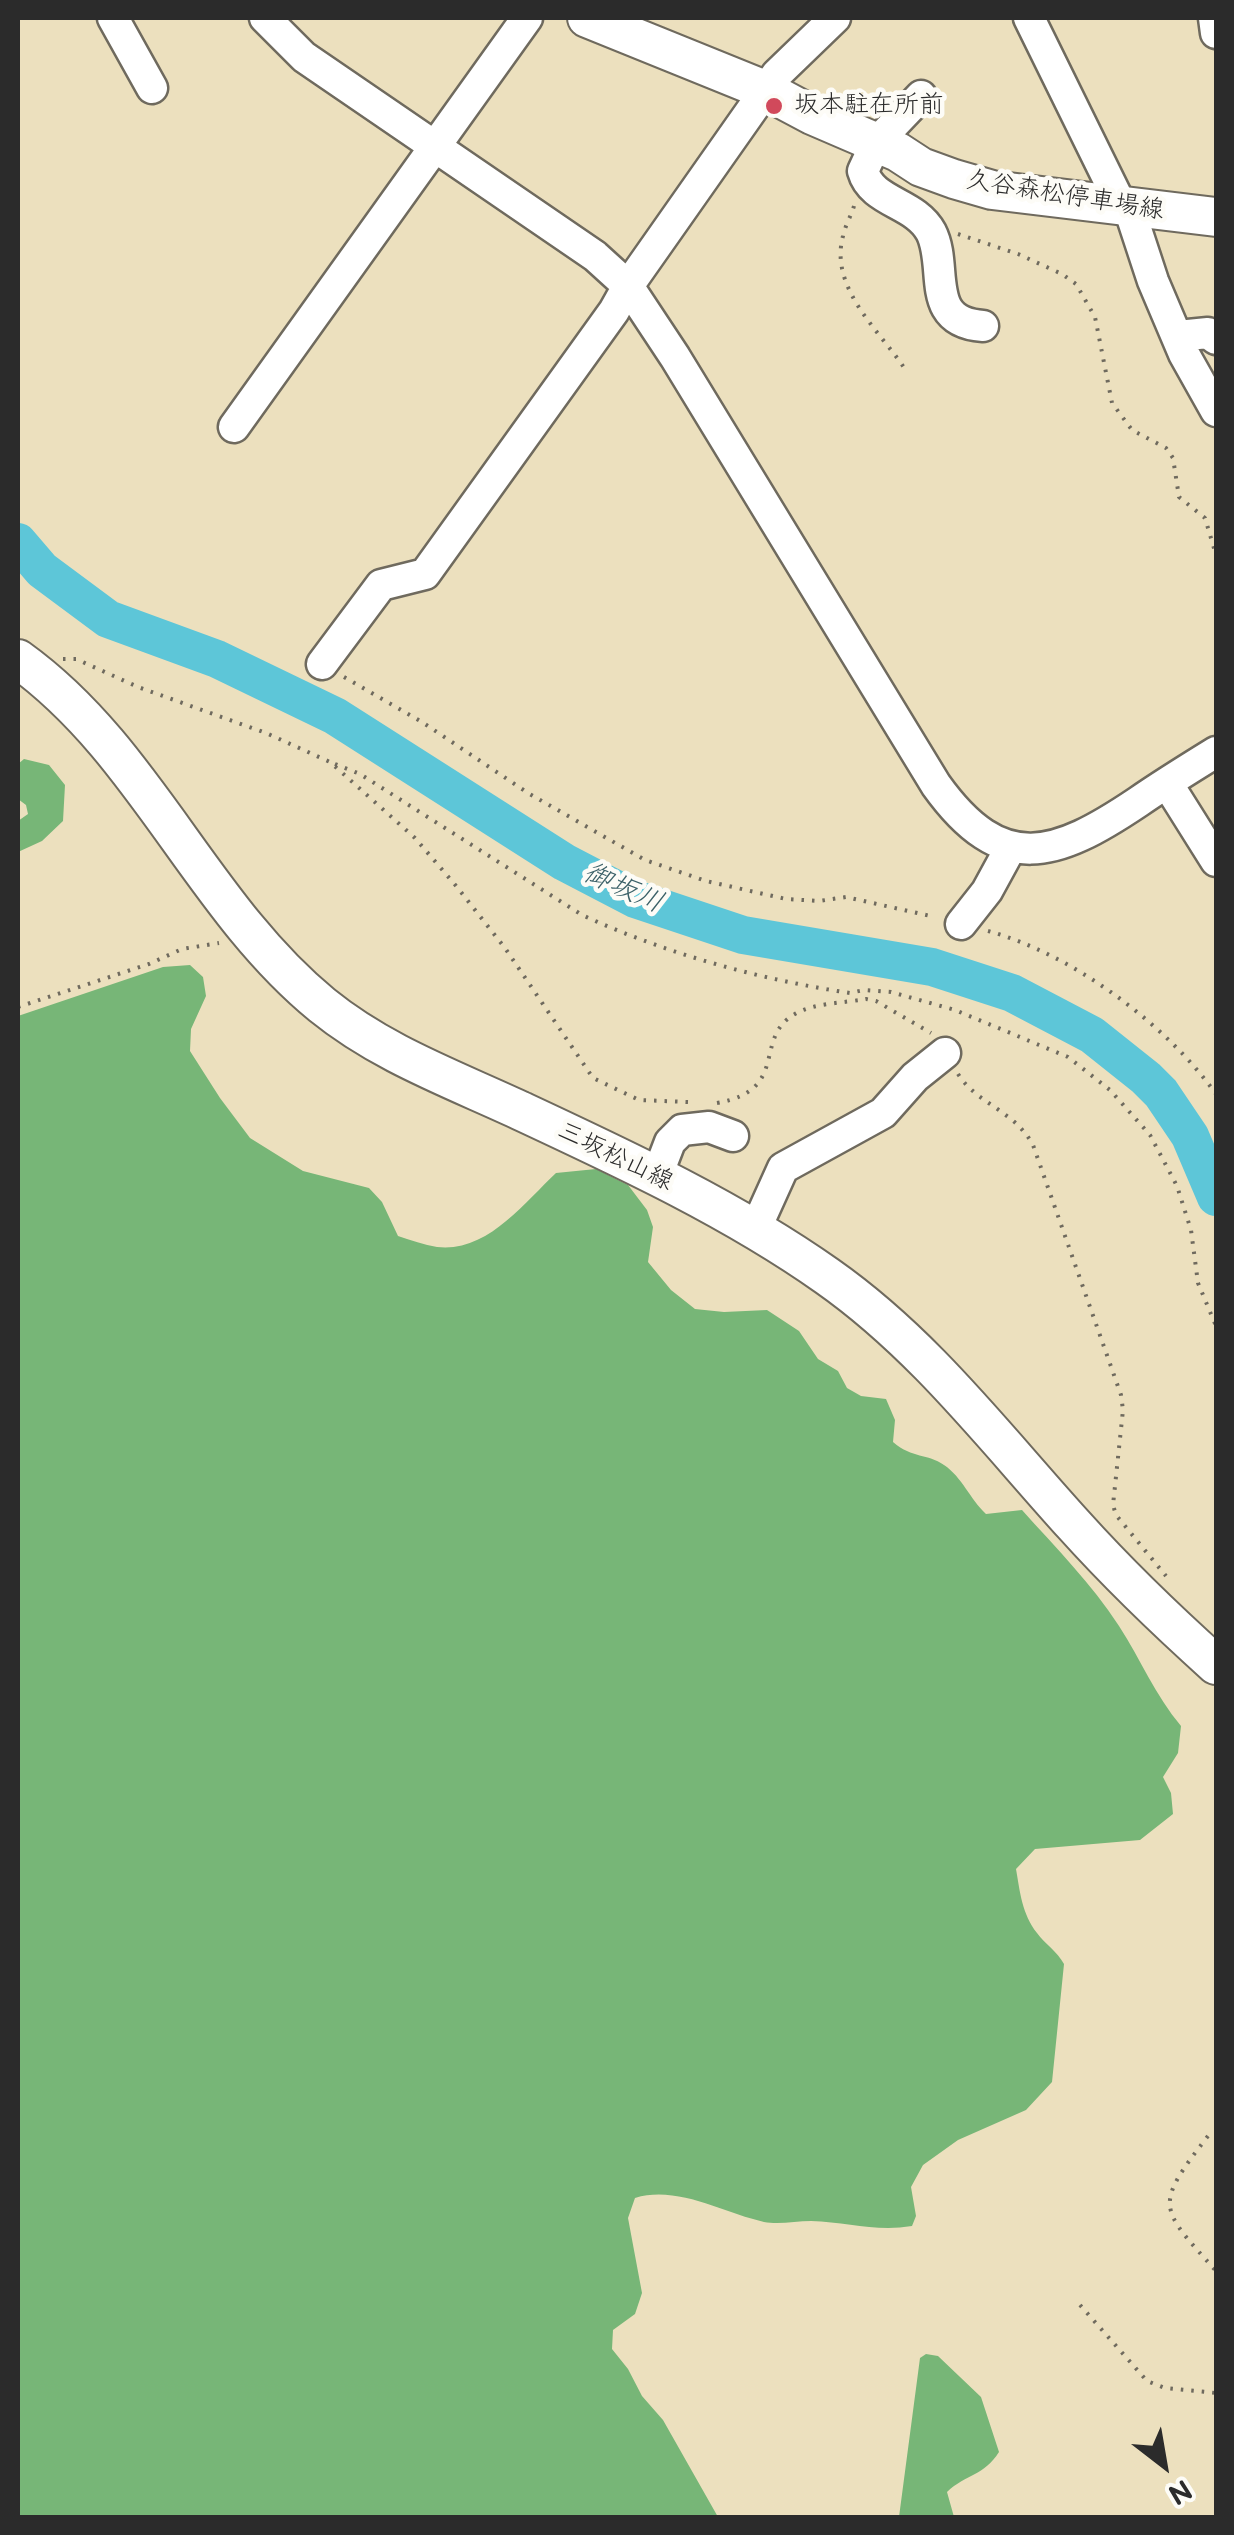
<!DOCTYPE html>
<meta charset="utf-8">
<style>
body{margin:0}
#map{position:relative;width:1234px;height:2535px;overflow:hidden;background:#ece0be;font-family:"Balsamiq Sans",sans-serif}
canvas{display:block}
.frame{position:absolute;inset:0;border:20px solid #2b2b2b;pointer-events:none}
.north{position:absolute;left:1114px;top:2415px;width:100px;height:100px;-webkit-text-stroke:8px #fdfcf7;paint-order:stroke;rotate:149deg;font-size:28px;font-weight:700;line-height:40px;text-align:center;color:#2b2b2b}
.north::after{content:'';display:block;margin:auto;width:35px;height:45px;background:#2b2b2b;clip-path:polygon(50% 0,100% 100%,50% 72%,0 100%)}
</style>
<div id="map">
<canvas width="1234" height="2535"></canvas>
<div class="frame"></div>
<div class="north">N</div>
</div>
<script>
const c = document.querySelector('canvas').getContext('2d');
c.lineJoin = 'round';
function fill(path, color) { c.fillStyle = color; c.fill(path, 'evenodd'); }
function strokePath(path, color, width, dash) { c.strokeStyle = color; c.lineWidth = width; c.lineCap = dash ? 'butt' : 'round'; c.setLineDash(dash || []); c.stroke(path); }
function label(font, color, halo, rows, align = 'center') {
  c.font = font + ' "Balsamiq Sans","Klee One",sans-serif'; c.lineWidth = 9; c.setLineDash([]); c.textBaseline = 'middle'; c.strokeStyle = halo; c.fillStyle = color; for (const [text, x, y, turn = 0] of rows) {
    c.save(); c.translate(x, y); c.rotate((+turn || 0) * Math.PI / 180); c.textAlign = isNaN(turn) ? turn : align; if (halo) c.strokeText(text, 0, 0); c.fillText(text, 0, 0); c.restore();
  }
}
fill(new Path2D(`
 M24,759L49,765L65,785L63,821L42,841L18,852V821L28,814L26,805L18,799V764Z
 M190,965L203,977L206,996L191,1029L190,1051L220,1098L250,1138L303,1171L369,1188L382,1202L398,1236C411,1240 424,1245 437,1247C487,1253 524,1203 556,1173L596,1169L628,1185L647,1210L653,1227L648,1262L671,1290L695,1309L724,1312L767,1310L799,1331L818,1359L838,1371L847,1388L861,1396L886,1399L895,1420L893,1442C913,1459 927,1453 944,1465C962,1477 970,1499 986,1514L1022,1510C1056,1548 1091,1583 1119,1626C1141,1660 1155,1695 1181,1726L1178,1753L1163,1777L1171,1793L1173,1814L1140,1840L1035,1849L1016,1869C1020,1892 1022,1914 1037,1933C1045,1944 1057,1951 1064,1964L1052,2082L1026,2110L958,2140L923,2165L911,2187L916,2216L912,2226C876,2232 847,2222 811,2221C796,2221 779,2225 764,2222C723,2213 678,2185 635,2198L628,2218L642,2293L635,2314L613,2330L612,2349L628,2369L642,2396L663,2420L718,2517H18V1016L163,967Z
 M926,2354L938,2356L981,2397L999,2452C984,2476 966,2474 947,2492L954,2517H899L920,2358Z`), '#77b677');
strokePath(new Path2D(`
 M18,542L42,570L108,619L217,659L335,716L564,862L635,899L743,935L932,967L1012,993L1092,1035L1146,1078L1161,1093L1190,1136L1216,1197`), '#5dc6d8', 38);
const minor = new Path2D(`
 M113,18L152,88
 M265,18L304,57L595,256L628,286L675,357L936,785C1002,877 1056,857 1138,802C1164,784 1190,768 1216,752
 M1029,18L1122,207L1130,211L1153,281L1184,354L1216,411
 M1214,18L1216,33
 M921,96L876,143L863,171C872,203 915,202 931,232C949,267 923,322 983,326
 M1178,336L1208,333L1216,339
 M234,427L527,18
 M322,664L381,585L425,574L614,311L628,286L777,74L835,18
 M1167,783L1216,861
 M961,924L987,891L1011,847
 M657,1176L670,1142L682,1130L709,1127L733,1136
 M755,1230L783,1168L883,1113L915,1077L945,1053`);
const major = new Path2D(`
 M587,18L765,90L812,115L898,152L921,167L954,179L992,190L1216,217
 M18,659C146,751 201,906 322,1005C381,1053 450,1078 519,1110C624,1159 732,1209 827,1276C924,1344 995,1438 1074,1525C1119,1575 1167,1621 1216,1665`);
strokePath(minor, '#6f6a5e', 35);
strokePath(major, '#6f6a5e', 42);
strokePath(new Path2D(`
 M854,206C851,216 845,226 843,236C829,288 879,330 905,369
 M958,234L1018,254L1062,274L1076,284L1095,317L1112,403L1132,430L1166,448L1173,458L1179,497L1205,518L1216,555
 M63,659H76L138,687L266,733L330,762L415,838L457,887L505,948L593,1078L639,1100L688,1102
 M344,677L422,722L528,793L645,860L706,881L786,899L819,901L846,897L935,917
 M335,764L360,774L582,915C667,954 758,979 850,993L864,990L891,992L955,1010L1068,1057L1110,1090L1150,1135L1177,1186L1191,1230L1198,1283L1216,1326
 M988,931C1072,954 1166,1024 1216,1094
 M18,1007L149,964L182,949L219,943
 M958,1074C978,1105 1014,1110 1033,1145L1121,1395L1123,1410L1113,1505L1116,1515L1166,1576
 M717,1103C791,1090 752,1038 795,1014C813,1003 844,1003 866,999L876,1001L931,1033
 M1208,2136C1153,2207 1159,2207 1216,2271
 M1080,2305L1147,2381L1165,2388L1216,2393`), '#6f6a5e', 4, [2.5, 8]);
strokePath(minor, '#fff', 30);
strokePath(major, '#fff', 38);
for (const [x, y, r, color] of [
 [774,106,10,"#d1495b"]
]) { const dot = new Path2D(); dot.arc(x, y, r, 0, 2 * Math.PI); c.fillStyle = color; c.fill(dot); strokePath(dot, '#fdfcf7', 4); }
label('25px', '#2b2b2b', '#fdfcf7', [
 ["坂本駐在所前",794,106]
], 'left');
label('25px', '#2b2b2b', '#fdfcf7', [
 ["久谷森松停車場線",1065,196,9],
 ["三坂松山線",615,1157,26]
]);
label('italic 28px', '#3c6168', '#fdfcf7', [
 ["御坂川",623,889,24]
]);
</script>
